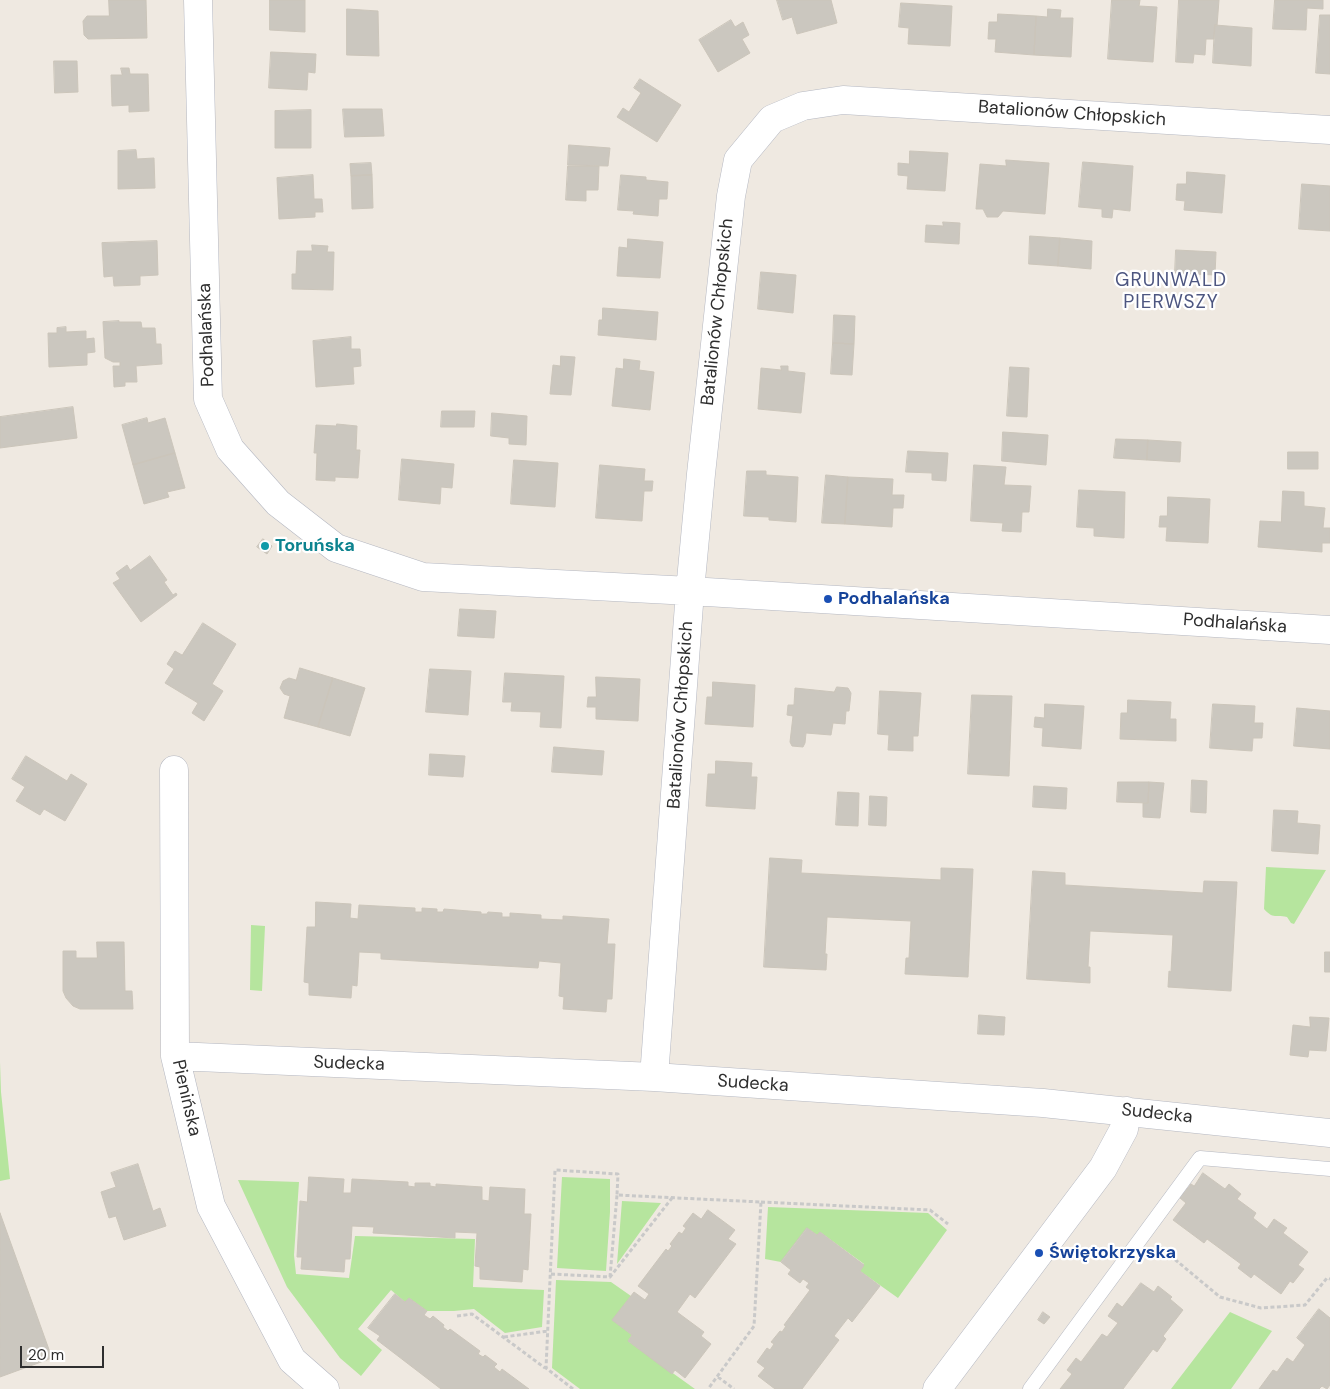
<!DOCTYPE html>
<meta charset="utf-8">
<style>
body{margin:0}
#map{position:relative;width:1330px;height:1389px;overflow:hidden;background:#efe9e1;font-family:"DM Sans",sans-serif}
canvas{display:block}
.scale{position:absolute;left:20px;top:1346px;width:84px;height:22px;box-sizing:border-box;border:2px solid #2e2e2e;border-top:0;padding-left:6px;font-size:15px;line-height:18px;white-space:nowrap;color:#2e2e2e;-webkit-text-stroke:4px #fff;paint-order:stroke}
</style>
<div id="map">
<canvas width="1330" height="1389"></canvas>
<div class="scale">20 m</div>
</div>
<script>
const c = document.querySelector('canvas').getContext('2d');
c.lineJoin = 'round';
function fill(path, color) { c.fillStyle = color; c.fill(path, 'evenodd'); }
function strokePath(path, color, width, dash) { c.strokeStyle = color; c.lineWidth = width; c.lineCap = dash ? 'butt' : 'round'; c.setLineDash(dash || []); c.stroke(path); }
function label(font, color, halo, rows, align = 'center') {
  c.font = font + ' "DM Sans",sans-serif'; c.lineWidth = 4.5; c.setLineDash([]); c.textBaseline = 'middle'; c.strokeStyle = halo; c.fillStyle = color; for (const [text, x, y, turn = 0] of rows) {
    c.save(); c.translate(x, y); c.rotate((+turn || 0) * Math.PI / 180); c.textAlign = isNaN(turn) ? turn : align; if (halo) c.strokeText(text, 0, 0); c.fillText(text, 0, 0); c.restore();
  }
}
fill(new Path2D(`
 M1266,867L1326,870L1294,924L1291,923L1287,917C1275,914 1274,920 1264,909Z
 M251,925L265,926L262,991L250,990Z
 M0,1062L1,1092L10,1179L0,1181Z
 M562,1177L610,1179V1212L606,1271L557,1268Z
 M238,1180L299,1182L294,1255L296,1274L349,1278L355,1236L475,1239L473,1287L544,1290L542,1327L505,1333L474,1309L454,1311H427L409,1298L405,1302L391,1290L358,1329L382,1350L361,1376L340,1358L287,1287Z
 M622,1201L661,1203L617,1264Z
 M768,1207L928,1213L947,1230L898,1298L860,1271L864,1264L820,1232L817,1235L807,1228L781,1262L765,1259Z
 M556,1280L611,1282L631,1296L613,1320L632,1335L628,1341L695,1389H580L552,1368Z
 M1230,1312L1272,1331L1231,1389H1171Z`), '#b6e59e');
const building = new Path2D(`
 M109,0H146L147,38L88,39L84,35L83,21L87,16H109Z
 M270,0H305V32L270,30Z
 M777,0H831L837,23L797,34L792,17L783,20Z
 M1112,0H1140L1139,6L1157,7L1153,62L1108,59Z
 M1179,0H1219L1217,26L1215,25L1214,39H1206L1205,55L1194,54L1193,63L1176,62Z
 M1275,0H1323V9L1307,8L1306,30L1273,29Z
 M901,3L952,6L950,46L908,44L909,28L899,27Z
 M347,9L378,11L379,56L347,55Z
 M1048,9L1061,10L1060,18H1073L1071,57L1034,55L1036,16L1047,17Z
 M998,14L1036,16L1034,55L995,52L996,39H988L989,22H997Z
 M1320,15H1330V74L1316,73Z
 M731,20L735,27L743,22L749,35L742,39L750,53L718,72L699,40Z
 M1215,25L1252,28L1251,66L1213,63Z
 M271,52L316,54L315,73L308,72L307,90L269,88Z
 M54,61H77L78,92L55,93Z
 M121,68H129L130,74H148L149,111L129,112V105L112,106L111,75H122Z
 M640,79L681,105L657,142L617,117L623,108L629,112L641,93L634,88Z
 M343,109H382L384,136L345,137Z
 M311,110V148H275V111Z
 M569,145L610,148L608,166L568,165Z
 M136,150L137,159L154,158L155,188L118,189V151Z
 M910,151L948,153L945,191L907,189L908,176L898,175V163L909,164Z
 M1006,160L1049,163L1045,214L1003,211L998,217H987L983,209H976L980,164L1006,166Z
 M1083,162L1133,166L1130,211L1113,209L1112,218L1102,217V209L1079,207Z
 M371,163L372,175L351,176L350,164Z
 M568,166H599L598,190H586V201L566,200Z
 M1187,172L1225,175L1222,213L1184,210L1185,201L1176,200L1177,184H1186Z
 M313,175L314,199H322L323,212H315V217L279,219L277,178Z
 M372,175L373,208L352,209L351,176Z
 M621,175L646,177V180L668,182L667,199H659L658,216L633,214L634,211L618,210Z
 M1302,184L1330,186V231L1299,229Z
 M943,222L960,223L959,244L925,242L926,225L943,226Z
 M1030,236L1060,238L1058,266L1029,264Z
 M1060,238L1092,241L1091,269L1058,266Z
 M628,239L663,242L660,278L617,276L619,247L627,248Z
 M157,241L158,275L140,276V285L114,286L113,276L104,277L102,243Z
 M312,245L328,246L327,252H334L333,290L292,289V274H296L297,251H312Z
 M1176,250L1216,252L1215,275L1175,273Z
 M761,272L796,275L793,313L758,309Z
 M603,308L658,312L656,340L598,335L599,320H602Z
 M834,315L855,316L854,344L833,343Z
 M119,321V322H141L142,328H155L156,344H161L162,364L136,366L137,382H125V386L114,387L113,366H120V362H113L105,358L103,322Z
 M66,327V332L86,331V339L94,338L95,352L87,353V365L49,367L48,333H57V328Z
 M351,337V349H360L361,366L353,367L354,384L316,387L313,341Z
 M833,343L854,344L852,375L831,374Z
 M561,356L575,357L571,395L550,394L553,365L560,366Z
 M624,359L640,361L639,370L654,372L650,410L612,406L616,368L623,369Z
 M781,366H788V371L805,373L801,413L758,409L761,368L781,370Z
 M1010,367L1029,368L1027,417L1007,416Z
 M73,407L77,438L0,448V417Z
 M442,411H475L474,427H441Z
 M492,413L527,416L526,445L509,444V438L491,436Z
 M147,418L148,423L165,418L175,453L133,465L122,425Z
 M337,424L357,426L356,450H360L358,478L335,477V481L316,480L317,453H314L316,425L336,426Z
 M1003,432L1048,435L1046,465L1002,461Z
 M1116,439L1148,440L1147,460L1114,458Z
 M1148,440L1181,442L1180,462L1147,460Z
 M908,451L948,453L946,481L932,480V473L906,472Z
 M1288,452H1318V469H1288Z
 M175,453L185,488L167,492L169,497L144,504L133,465Z
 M402,459L454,464L452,488L441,487L440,504L399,500Z
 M514,460L558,463L555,507L511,504Z
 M600,465L645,469L644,481H653L652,491H644L642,521L596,518Z
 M974,465L1006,467L1004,485L1031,486L1029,512H1022L1021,532L1002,531L1003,523L971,521Z
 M747,471H766V475L798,477L796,522L769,520V517L744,516Z
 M826,475L848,477L845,524L822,523Z
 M848,477L893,479L892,495H904L903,508H893L892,527L845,524Z
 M1079,490L1125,492L1124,538L1094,536V528L1077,527Z
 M1283,491L1304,492V506L1325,508L1323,528H1330V543H1322V552L1258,547L1260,521L1281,522Z
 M1168,497L1210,499L1208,543L1166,541L1167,527H1159L1160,516H1167Z
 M263,539L272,546L267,554L257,547Z
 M150,556L167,580L164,582L173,595L176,593L177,595L141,622L113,583L120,579L116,573L127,565L130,570Z
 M460,609L496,611L494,638L458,636Z
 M203,623L236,644L212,684L223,691L204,721L192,713L198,703L165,683L174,669L167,664L175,651L182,655Z
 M300,668L333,678L318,727L284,718L290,696L284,694L280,688L283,681L289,678L296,680Z
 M430,669L471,671L468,715L426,712Z
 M505,673L564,676L561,728L540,727L541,712L511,711L512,702H503Z
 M596,677L640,679L638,721L596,719V707H587L588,697H596Z
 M333,678L365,688L350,736L318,727Z
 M713,682L755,685L753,727L705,724L707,697H712Z
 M837,687L848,688L851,693L849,711H846L845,724L833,723L831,735L806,733L805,743L803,747L792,746L790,742L793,716L787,715L788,705H794L795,688L834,692Z
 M880,691L921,693L918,736H913V751L888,750L889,735L878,734Z
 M972,695L1012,696L1009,776L968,774Z
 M1128,700L1171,702L1170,719H1176V741L1120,739L1121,713H1127Z
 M1045,704L1084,706L1081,749L1042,746L1043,728L1034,727L1035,717L1044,718Z
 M1213,704L1255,706L1254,723H1263L1262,738H1253L1252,751L1210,748Z
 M1297,708L1330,711V749L1294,746Z
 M554,747L604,751L602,775L552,772Z
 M430,754L465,756L463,777L429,775Z
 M26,756L67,781L71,774L87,784L65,821L44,809L40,815L16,801L25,787L12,779Z
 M716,761L752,763L751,777H757L755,809L706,806L708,774H715Z
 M1192,780L1207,781L1206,813L1191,812Z
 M1118,782H1149L1148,803L1117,802Z
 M1149,782L1164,783L1160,818L1143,817V803H1148Z
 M1034,786L1067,788L1066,809L1033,807Z
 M838,792L859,793L858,826L836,825Z
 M870,796L887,797L886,826L869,825Z
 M1274,810L1298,811L1297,823L1320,825L1318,854L1272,851Z
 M770,858L802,860L801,873L941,880V868L973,869L968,977L905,974L906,958H909L911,921L827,917L825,954H827L826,970L764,967Z
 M1033,871L1065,873V885L1203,893L1204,881L1237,882L1231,991L1168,987L1169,971L1171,972L1173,935L1090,931L1088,967H1090V983L1027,979Z
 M316,902L351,904L350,918L358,919L359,905L415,908V912H422V908L437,909V912H443L444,909L481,912V914H487L488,912L502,913V917H510V913L541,915V919L563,920V916L609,919L607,944H615L612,999H607L606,1012L563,1009L564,997L559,996L561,963L539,961L538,968L381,959V953L359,952L357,986L352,985L351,998L309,995V983L304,982L307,927H315Z
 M97,942H124L125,991H132L133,1009H80L73,1006L66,998L63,991V951H76V958H97Z
 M1325,952H1330V972H1325Z
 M979,1015L1005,1017L1004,1035L978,1034Z
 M1310,1017L1329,1018L1326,1051L1309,1050L1308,1057L1290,1055L1293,1025L1310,1027Z
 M138,1164L153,1211L160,1208L166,1226L124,1240L116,1216L109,1218L101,1192L116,1187L111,1173Z
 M1203,1173L1225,1189L1229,1184L1241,1194L1237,1199L1256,1213L1253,1218L1267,1229L1274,1219L1287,1228L1283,1233L1308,1252L1298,1265L1304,1269L1293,1283L1290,1281L1281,1294L1254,1274L1251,1278L1238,1268L1241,1264L1207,1239L1204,1243L1173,1220L1186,1203L1180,1198L1191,1184L1194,1186Z
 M309,1177L344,1179L343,1193H351L352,1179L408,1182V1186L415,1187V1183H430V1186L436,1187V1184L482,1187V1200L489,1201L490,1187L525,1189L524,1214H531L528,1270L523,1269L522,1282L480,1279V1267L475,1266L477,1233L455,1232V1238L373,1233L374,1227L352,1226L350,1259H345L344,1272L301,1269L302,1257H297L300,1201L307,1202Z
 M708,1210L735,1230L728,1239L736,1244L695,1298L690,1294L677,1312L704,1332L701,1336L711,1344L685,1378L675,1370L672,1374L628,1341L632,1335L612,1320L634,1292L645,1300L649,1294L638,1286L666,1249L668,1251L672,1246L670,1244L679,1232L682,1234L686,1228L683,1226L693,1213L701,1219Z
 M0,1213L52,1358L0,1377Z
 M807,1228L817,1235L820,1232L864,1265L860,1271L880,1286L852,1322L848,1318L834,1336L839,1340L802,1389H775L758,1376L765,1368L757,1362L767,1348L770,1350L774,1344L771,1342L780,1331L782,1332L786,1326L784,1325L810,1290L806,1287L809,1283L803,1279L800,1283L788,1274L791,1270L781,1262Z
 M1141,1283L1154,1292L1158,1286L1172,1297L1170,1299L1183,1310L1163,1336L1166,1339L1157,1352L1153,1349L1123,1389H1060L1072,1374L1067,1370L1076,1358L1081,1362L1102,1334L1107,1337L1118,1323L1108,1316L1117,1303L1122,1307Z
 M395,1294L405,1302L409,1298L427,1311L424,1315L430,1319L433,1316L444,1325L443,1327L448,1331L450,1329L480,1351L478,1354L483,1357L485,1355L497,1364L494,1367L500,1372L502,1369L529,1389H441L377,1340L380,1336L368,1328Z
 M1319,1309L1330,1318V1385L1327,1389L1322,1386L1319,1389H1259L1273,1370L1277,1372L1287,1358L1293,1362L1305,1345L1297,1338Z
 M1043,1312L1050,1317L1044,1324L1038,1320Z`);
fill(building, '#cbc7bf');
strokePath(building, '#cbc5ba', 1);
const lane = new Path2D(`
 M1030,1389L1200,1158L1330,1169`);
const street = new Path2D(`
 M198,0L208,399L230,449L278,503L336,548L423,577L690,591L1330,630
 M174,770L175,1056L211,1206L292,1360L325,1389
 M175,1056L654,1077L1043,1103L1330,1133
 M654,1077L690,591L701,474L731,196L738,160L772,119L803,106L843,100L1330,130
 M937,1389L1103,1168L1124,1129L1126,1111`);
strokePath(lane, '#b4b7c1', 15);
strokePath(street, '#b4b7c1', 29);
strokePath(new Path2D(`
 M761,1202L930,1210L948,1224
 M1160,1247L1220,1297L1261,1308L1305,1305L1327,1278L1330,1279
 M551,1274L610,1277L672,1198
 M610,1277L617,1195
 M457,1316L472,1314L545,1368
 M504,1337L548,1331
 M718,1377L734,1389
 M573,1389L546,1368L555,1170L618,1174L617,1195L761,1202L754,1326L708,1389`), '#c9c9c9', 3, [4, 2.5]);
strokePath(lane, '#fff', 14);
strokePath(street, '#fff', 28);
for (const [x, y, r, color] of [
 [265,546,5,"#0f9aa8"],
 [828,599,5,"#1a4fb4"],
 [1039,1253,5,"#1a4fb4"]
]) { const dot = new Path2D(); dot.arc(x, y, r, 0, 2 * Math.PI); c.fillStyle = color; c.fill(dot); strokePath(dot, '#fff', 2); }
label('18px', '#2e2e2e', '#fff', [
 ["Batalionów Chłopskich",1072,114,4],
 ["Batalionów Chłopskich",718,312,-84],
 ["Podhalańska",207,335,-92],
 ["Podhalańska",1235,624,4],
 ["Batalionów Chłopskich",681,715,-86],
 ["Sudecka",349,1064,2],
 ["Sudecka",753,1084,4],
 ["Pienińska",186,1098,77],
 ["Sudecka",1157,1114,6]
]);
label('bold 18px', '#0d838f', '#fff', [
 ["Toruńska",275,546]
], 'left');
label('bold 18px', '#164399', '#fff', [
 ["Podhalańska",838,599],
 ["Świętokrzyska",1049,1253]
], 'left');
c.letterSpacing = '1px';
label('19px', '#4d5680', '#fff', [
 ["GRUNWALD",1171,281],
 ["PIERWSZY",1171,303]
]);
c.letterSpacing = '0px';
</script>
